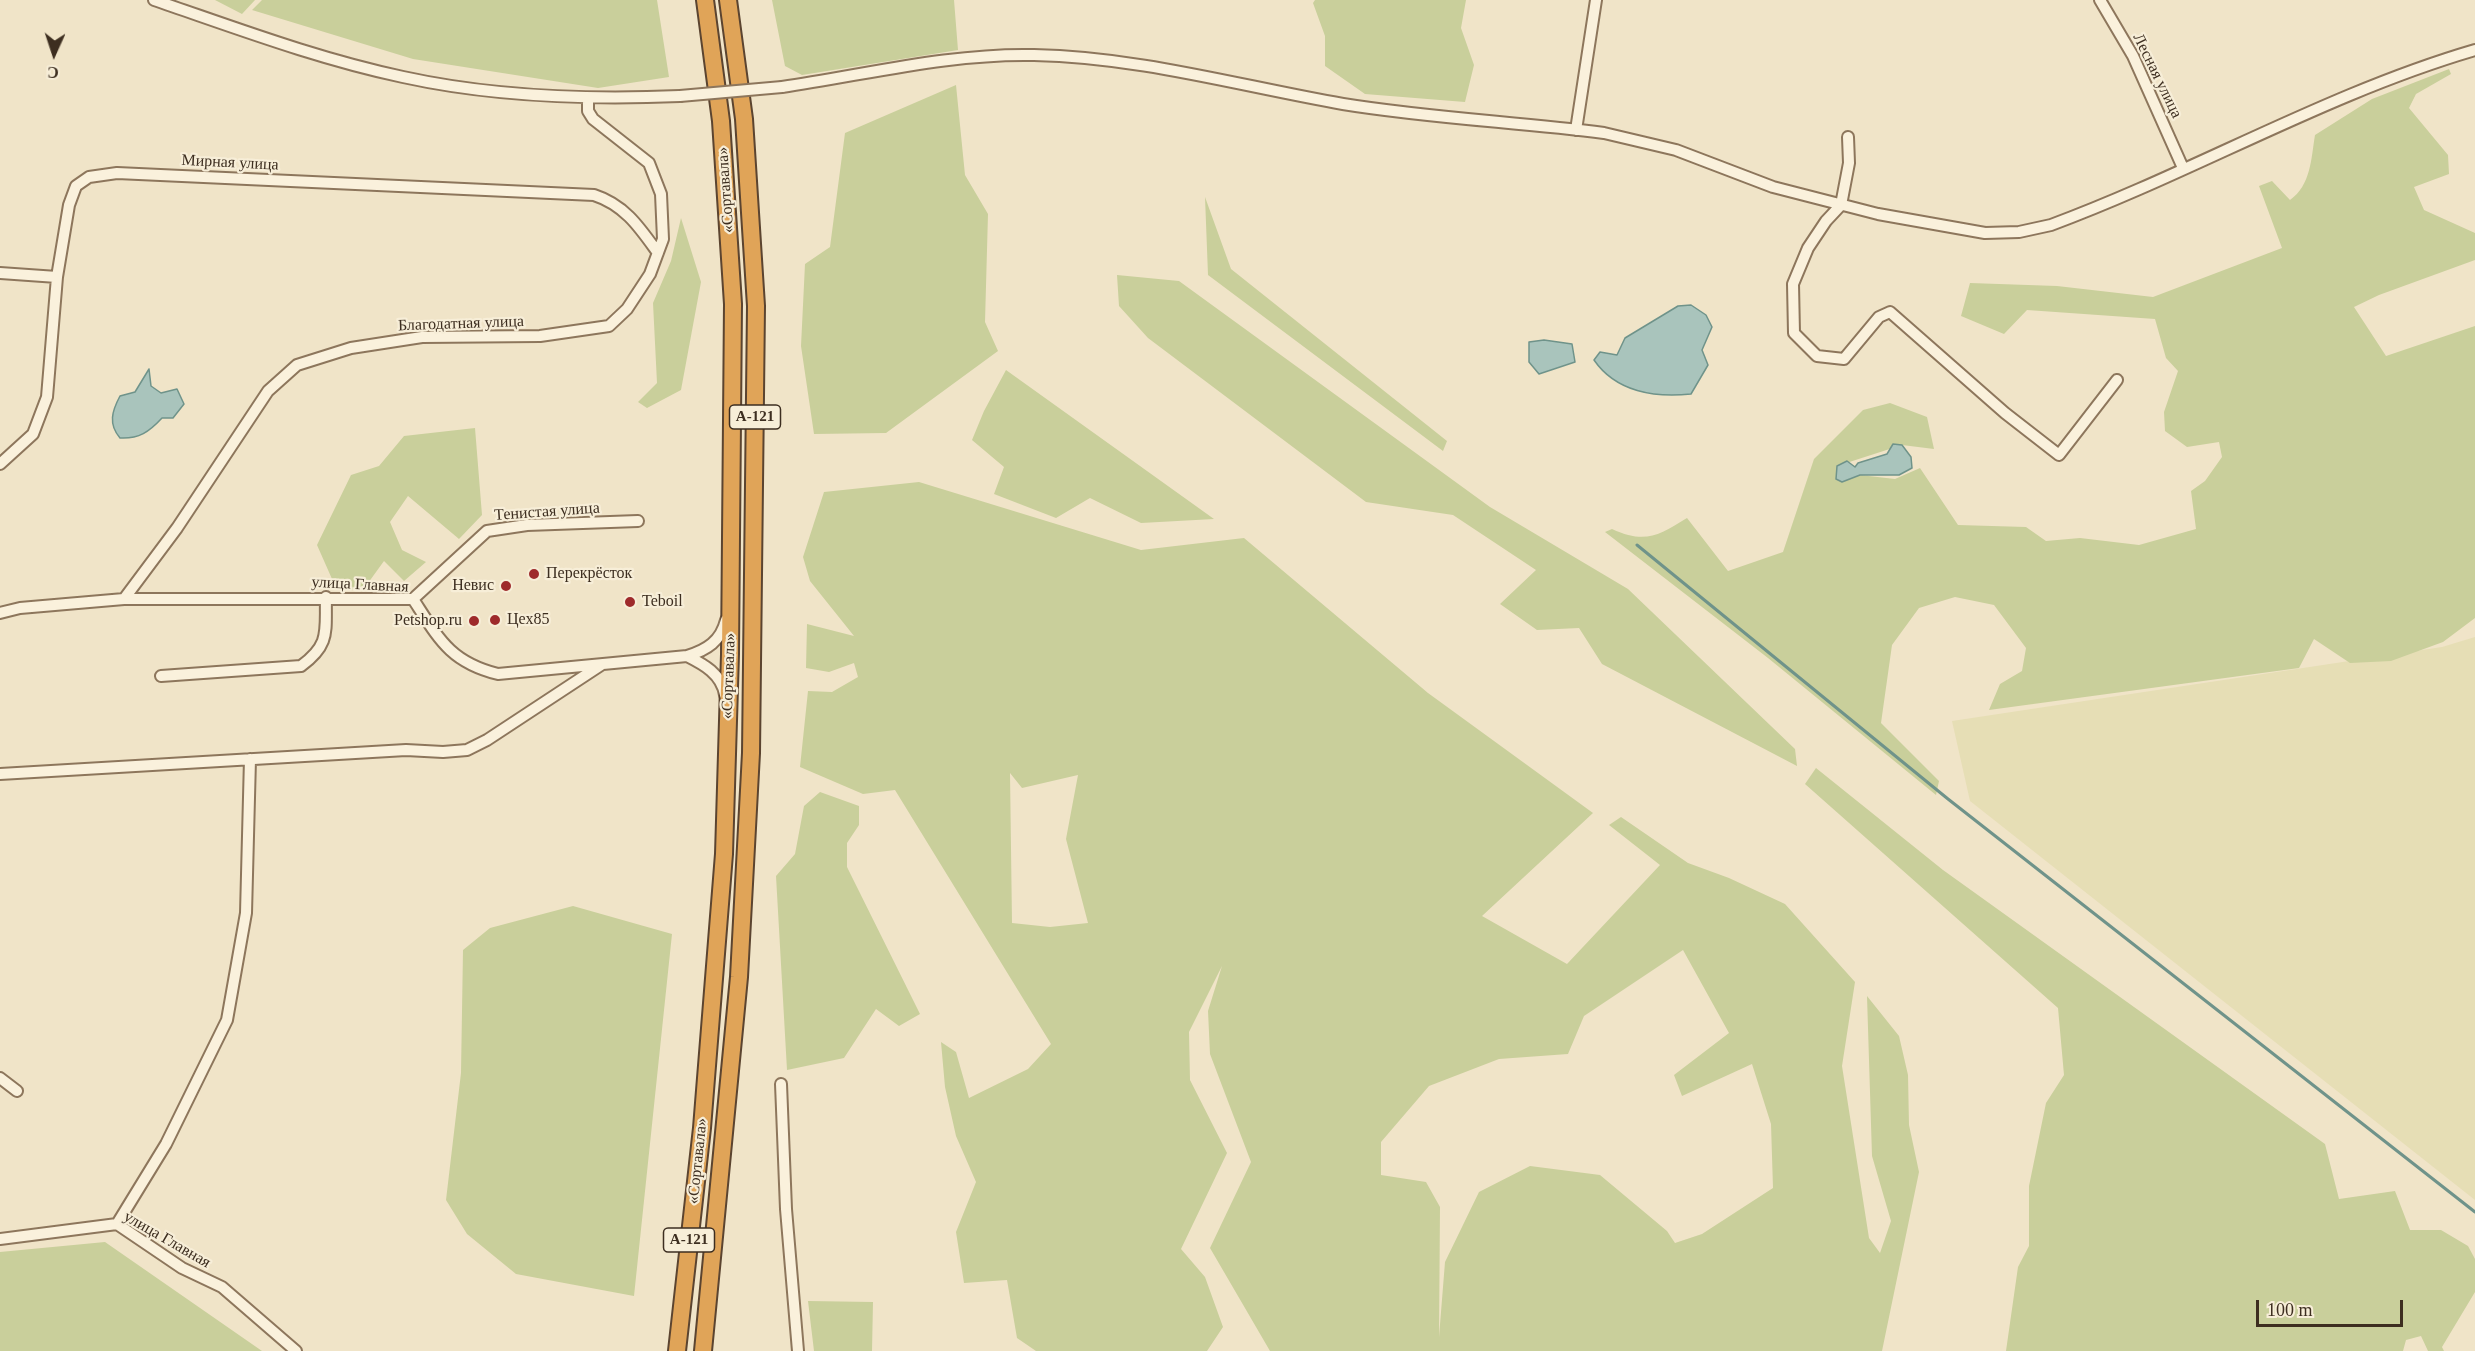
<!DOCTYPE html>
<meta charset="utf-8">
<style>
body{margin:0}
#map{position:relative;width:2475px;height:1351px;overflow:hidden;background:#f0e4c8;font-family:"Times New Roman",serif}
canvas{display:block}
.north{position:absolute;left:24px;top:24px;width:60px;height:60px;-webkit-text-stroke:4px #f7eed8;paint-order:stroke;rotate:183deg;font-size:16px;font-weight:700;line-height:24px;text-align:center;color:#3d2e20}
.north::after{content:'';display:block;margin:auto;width:21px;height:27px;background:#3d2e20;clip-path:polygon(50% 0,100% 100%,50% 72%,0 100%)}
.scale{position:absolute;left:2256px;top:1300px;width:147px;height:27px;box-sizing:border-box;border:3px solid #3d2e20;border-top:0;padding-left:8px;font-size:18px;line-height:21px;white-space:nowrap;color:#3d2e20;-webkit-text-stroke:4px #f7eed8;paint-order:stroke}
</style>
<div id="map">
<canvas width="2475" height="1351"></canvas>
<div class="north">С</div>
<div class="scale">100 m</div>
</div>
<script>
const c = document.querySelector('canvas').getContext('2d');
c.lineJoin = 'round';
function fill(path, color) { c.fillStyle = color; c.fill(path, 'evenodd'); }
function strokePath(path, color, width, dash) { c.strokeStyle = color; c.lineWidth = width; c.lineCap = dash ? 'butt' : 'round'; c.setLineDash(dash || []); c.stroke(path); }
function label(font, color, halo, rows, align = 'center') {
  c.font = font + ' "Times New Roman",serif'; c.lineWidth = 4.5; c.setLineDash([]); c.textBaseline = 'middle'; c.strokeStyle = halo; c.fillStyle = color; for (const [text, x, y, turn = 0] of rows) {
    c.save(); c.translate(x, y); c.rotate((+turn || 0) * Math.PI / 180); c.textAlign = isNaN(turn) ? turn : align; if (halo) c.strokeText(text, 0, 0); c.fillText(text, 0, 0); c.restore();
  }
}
fill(new Path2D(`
 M2475,637V1200L1970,801L1952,721L2442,647Z`), '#e6deb5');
fill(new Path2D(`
 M215,0H255L242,14Z
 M262,0H657L669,77L598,88L413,59L252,10Z
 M772,0H954L958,50L802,75L785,66Z
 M1315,0H1466L1461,28L1474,65L1465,102L1365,94L1325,66V36L1313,3Z
 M2449,69L2451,74L2416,94L2409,108L2448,155L2449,174L2414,187L2424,210L2475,233V260L2379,295L2354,307L2386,356L2475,326V618L2443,642L2391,661L2350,663L2314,639L2299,668L1989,710L2000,684L2022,671L2026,648L1994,605L1955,597L1919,608L1892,645L1881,723L1939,781L1936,795L1768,658L1605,532L1612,529C1645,544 1658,536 1687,518L1728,571L1783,552L1814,459L1863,410L1890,403L1927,417L1934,449L1902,445L1837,466L1836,479L1842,482L1860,475L1895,479L1920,468L1958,525L2026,527L2046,541L2080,538L2139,545L2196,529L2191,491L2205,481L2222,457L2219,442L2187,447L2165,431L2164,412L2178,371L2166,358L2155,319L2027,310L2004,334L1961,316L1970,283L2057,286L2153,297L2282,248L2259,186L2272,181L2290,200C2311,185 2311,159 2315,135L2372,99Z
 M956,85L965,175L988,214L985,322L998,351L886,433L814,434L801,346L805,264L830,247L845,133Z
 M1205,197L1231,269L1447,441L1443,451L1208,275Z
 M681,218L701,282L681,390L647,408L638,402L657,383L653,303L671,261Z
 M1117,275L1179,281L1490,507L1628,589L1795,749L1797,766L1602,664L1579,628L1537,630L1500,604L1536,570L1453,515L1366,502L1148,338L1119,306Z
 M1006,370L1214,519L1141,523L1090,498L1056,518L994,494L1004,467L972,440L984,411Z
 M475,428L482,515L459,539L408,496L390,522L402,550L426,562L404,581L384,561L363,590L336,588L317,545L351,475L379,466L404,436Z
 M919,482L1141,550L1244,538L1428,693L1593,813L1482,916L1567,964L1660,865L1609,825L1621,817L1688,863L1729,878L1785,904L1855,982L1842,1066L1869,1238L1880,1253L1891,1221L1872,1156L1867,996L1899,1036L1908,1075L1909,1125L1919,1172L1882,1351H1270L1210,1248L1251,1162L1210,1054L1208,1011L1222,966L1189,1032L1190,1080L1227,1153L1181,1249L1205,1277L1223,1327L1207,1351H1036L1017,1338L1007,1280L964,1283L956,1232L976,1182L956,1136L945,1087L941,1042L956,1052L969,1098L1028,1069L1051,1044L895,790L863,794L800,767L808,691L832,692L858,677L854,663L829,672L806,668L807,624L854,636L810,581L803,557L824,492ZM1010,773L1022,788L1078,775L1066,839L1088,923L1050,927L1012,923ZM1683,950L1729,1033L1674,1075L1682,1096L1752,1064L1771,1124L1773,1188L1702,1234L1675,1243L1667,1231L1600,1175L1530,1166L1479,1192L1445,1262L1439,1337L1440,1207L1426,1182L1381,1175V1142L1429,1086L1499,1059L1568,1054L1584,1016Z
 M1816,768L1943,870L2325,1144L2339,1199L2395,1191L2410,1230H2441L2468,1246L2475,1259V1292L2442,1347L2444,1351H2428L2421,1336L2406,1340L2403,1351H2006L2018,1267L2029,1246V1186L2046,1103L2064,1075L2058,1008L1805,784Z
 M820,792L859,806V825L847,843V867L920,1014L899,1026L876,1009L844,1058L787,1070L776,876L795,854L804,806Z
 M573,906L672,934L634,1296L516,1274L467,1234L446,1200L461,1073L463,950L490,928Z
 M105,1242L262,1351H0V1252Z
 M808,1301L873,1302L872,1351H814Z`), '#c9cf9b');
const water = new Path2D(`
 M1691,305L1706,315L1712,327L1702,350L1708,365L1691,394C1655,398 1616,392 1594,360L1600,352L1617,355L1625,338L1678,306Z
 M1544,340L1572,344L1575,362L1539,374L1529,362V342Z
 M149,369L151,386L161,393L177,389L184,404L173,418H162C149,432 139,439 120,438C108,424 112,411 120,396L135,392Z
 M1893,444L1902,445L1911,457L1912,468L1899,475H1860L1842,482L1836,479L1837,466L1847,461L1855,467L1858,463L1887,454Z`);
fill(water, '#a9c4bc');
strokePath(water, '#6f938a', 1.5);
strokePath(new Path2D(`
 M1637,545L1948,799L2475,1212`), '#6f938a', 3);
const minor = new Path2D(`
 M154,0C236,28 318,59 403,77C494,97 587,100 680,96
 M2100,0L2133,56L2183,168
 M782,87C865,75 950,53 1034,55C1139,57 1240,86 1343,104C1429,118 1517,122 1604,133L1676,150L1773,187L1878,214L1985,233L2019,232L2051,225C2194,172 2328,93 2475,50
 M1576,130L1596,0
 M1848,137L1849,163L1841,205L1826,221L1808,248L1793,284L1794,333L1817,356L1844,359L1879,317L1890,312L2005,413L2059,455L2117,380
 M0,273L57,277
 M0,464L33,434L47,397L57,277L69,205L76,186L89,177L117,173L594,195C625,205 640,228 658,253
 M124,599L177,528L268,391L297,365L351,348L422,337L540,336L609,326L627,309L650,274L663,239L661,194L649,163L593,119L588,111V98
 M413,599L487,531L527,525L638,521
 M0,613L20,608L124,599H413C439,639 450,662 498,674L687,656C707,650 721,641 726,620
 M687,656C703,664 722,674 725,695
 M161,676L301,666C331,644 325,631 326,597
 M0,774L406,750L443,752L467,750L487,740L601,665
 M0,1078L17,1091
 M781,1084L786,1209L798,1351
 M117,1224L166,1144L227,1020L246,913L250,759
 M0,1239L117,1224L182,1268L222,1287L296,1351`);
const highway = new Path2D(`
 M677,1351L702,1128L724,854L730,654L733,304L721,121L705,0
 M703,1351L739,977L751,753L756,306L744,119L728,0`);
strokePath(minor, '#8d765c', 14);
strokePath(highway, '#5b4430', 20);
strokePath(minor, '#faf1dc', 10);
strokePath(highway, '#e0a458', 16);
const minorBridge = new Path2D(`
 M680,96L782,87`);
strokePath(minorBridge, '#8d765c', 14, []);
strokePath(minorBridge, '#faf1dc', 10);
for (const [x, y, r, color] of [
 [534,574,6,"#9e2a2b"],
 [506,586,6,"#9e2a2b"],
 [630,602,6,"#9e2a2b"],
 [495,620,6,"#9e2a2b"],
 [474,621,6,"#9e2a2b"]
]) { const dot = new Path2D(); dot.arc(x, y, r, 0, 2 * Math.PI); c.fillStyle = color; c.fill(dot); strokePath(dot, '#f7eed8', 2); }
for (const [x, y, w] of [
 [755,417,51],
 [689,1240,51]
]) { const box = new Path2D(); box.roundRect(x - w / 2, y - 12, w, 24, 4.5); c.fillStyle = '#f7eed8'; c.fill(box); strokePath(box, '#3d2e20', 1.5); }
label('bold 15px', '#3d2e20', null, [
 ["А-121",755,417],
 ["А-121",689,1240]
]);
label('16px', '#3d2e20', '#f7eed8', [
 ["Лесная улица",2157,76,64],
 ["Мирная улица",230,163,3],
 ["«Сортавала»",726,190,-94],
 ["Благодатная улица",461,324,-2],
 ["Тенистая улица",547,512,-4],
 ["улица Главная",360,585,3],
 ["«Сортавала»",729,676,-88],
 ["«Сортавала»",698,1161,-84],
 ["улица Главная",167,1240,30]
]);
label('16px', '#3d2e20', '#f7eed8', [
 ["Перекрёсток",546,574],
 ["Невис",494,586,"right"],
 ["Teboil",642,602],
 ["Цех85",507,620],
 ["Petshop.ru",462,621,"right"]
], 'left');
</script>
